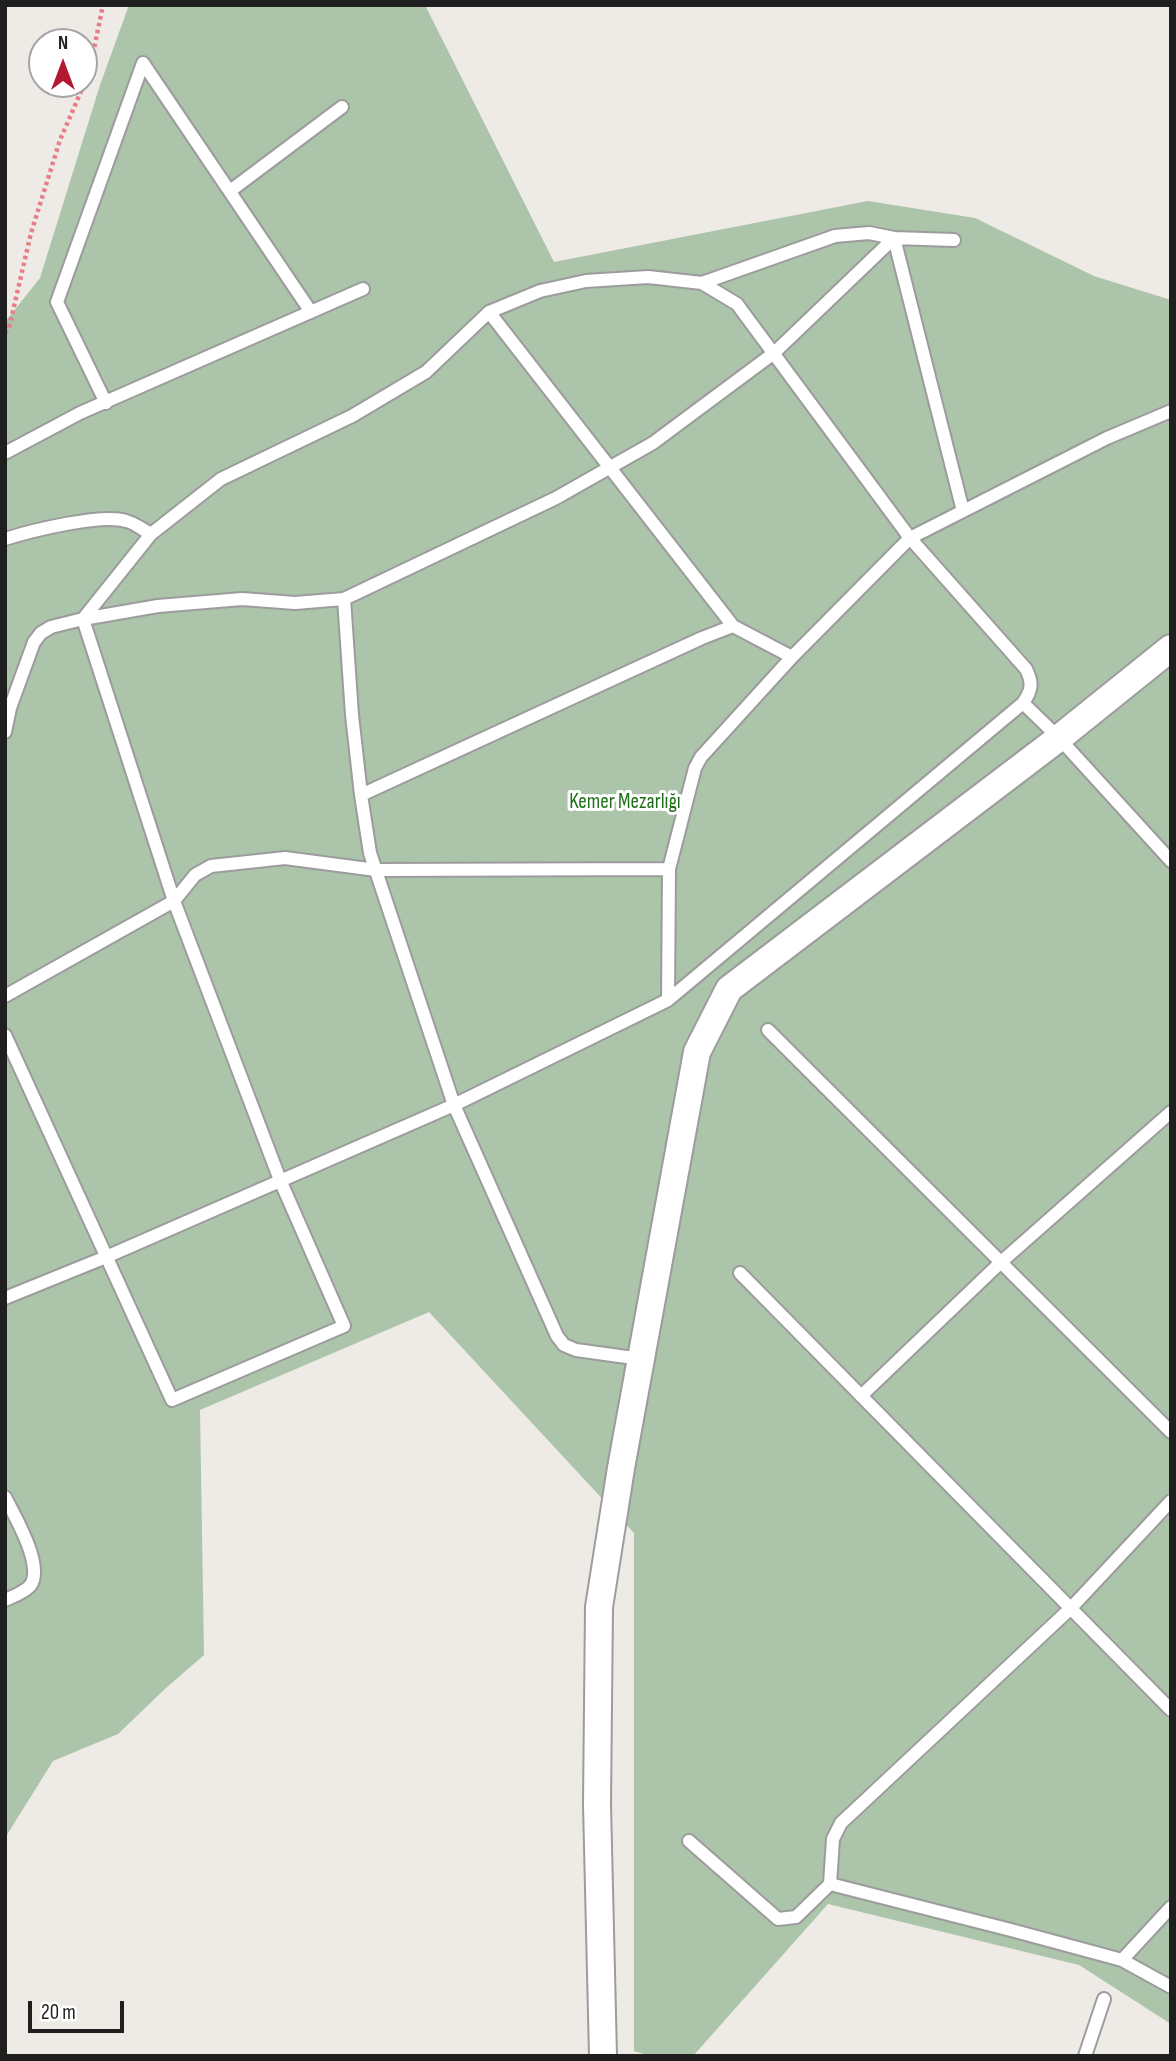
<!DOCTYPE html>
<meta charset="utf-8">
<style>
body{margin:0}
#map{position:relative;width:1176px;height:2061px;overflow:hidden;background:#eeeae6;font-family:"Sofia Sans Condensed",sans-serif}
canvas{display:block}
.frame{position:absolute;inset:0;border:7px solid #1f1f1f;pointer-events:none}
.north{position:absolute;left:28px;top:28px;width:70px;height:70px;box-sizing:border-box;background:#fff;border:2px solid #a5a5a5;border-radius:50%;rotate:0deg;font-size:19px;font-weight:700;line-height:28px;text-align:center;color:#1f1f1f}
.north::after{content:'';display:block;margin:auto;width:24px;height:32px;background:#b41934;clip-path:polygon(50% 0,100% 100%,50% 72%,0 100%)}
.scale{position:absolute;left:28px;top:2001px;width:96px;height:32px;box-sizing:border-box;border:4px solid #1f1f1f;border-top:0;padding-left:9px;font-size:21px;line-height:24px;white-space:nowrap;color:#1f1f1f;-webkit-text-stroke:5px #fff;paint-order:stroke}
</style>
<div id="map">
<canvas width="1176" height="2061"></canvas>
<div class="frame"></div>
<div class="north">N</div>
<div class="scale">20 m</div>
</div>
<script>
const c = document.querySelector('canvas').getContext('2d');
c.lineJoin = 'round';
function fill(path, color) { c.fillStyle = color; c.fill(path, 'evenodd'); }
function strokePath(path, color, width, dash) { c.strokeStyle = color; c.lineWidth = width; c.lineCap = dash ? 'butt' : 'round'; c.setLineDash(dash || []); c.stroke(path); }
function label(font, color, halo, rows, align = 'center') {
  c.font = font + ' "Sofia Sans Condensed",sans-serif'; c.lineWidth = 6; c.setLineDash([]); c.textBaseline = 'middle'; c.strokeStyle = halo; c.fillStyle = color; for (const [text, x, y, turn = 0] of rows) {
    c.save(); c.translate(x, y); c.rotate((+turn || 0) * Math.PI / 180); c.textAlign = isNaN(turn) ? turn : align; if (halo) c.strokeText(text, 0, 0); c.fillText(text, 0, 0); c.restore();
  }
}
fill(new Path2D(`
 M129,5H425L554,262L868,201L975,218L1094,276L1171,300V2024L1079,1965L828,1904L693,2056H651L634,2051V1533L429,1312L200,1410L204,1655L166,1688L118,1734L53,1761L5,1838V322L40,278L100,85Z`), '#abc4aa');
const lane = new Path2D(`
 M143,63L311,312
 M230,191L342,107
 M702,283L835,236L869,233L894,238L963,511
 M489,312L733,626
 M106,403L57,302L143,63
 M5,453L80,413L363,289
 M5,539C30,531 102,513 126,521C135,523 143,530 151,534
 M344,599L556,498L653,443L774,353L894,238L954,240
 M1023,703L1059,738L1171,861
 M5,732L10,708L34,642L41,633L51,627L83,619L158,606L242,599L295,603L344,599L352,715L361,795L370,853L454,1105L557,1336L564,1345L576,1350L641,1359
 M361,795L702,638L733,626L792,657
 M5,996L174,901L195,875L211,866L285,858L376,870L669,869
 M668,1000L669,869L695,768L701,757L792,657L910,538L1107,438L1171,411
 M768,1030L1171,1432
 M5,1035L172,1400L344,1326L280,1180L174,901L83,619
 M740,1273L1171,1710
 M5,1298L106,1257L454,1105L668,1000L1023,703C1032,690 1033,683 1026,669L910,538L737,304L702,283L648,277L586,281L540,291L489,312L426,372L352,416L221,479L151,534L83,619
 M861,1396L1000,1263L1171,1112
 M5,1497C15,1517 45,1567 30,1586C23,1593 14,1596 5,1600
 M689,1841L778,1919L796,1917L830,1884L833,1839L841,1823L1071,1608L1171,1501
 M830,1884L1011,1930L1122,1960L1171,1987
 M1122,1960L1171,1907
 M1085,2056L1104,1999`);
const street = new Path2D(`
 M603,2056L597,1804L599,1607L621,1468L697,1052L729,989L1059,738L1171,648`);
strokePath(lane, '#9c9c9c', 16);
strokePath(street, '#9c9c9c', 30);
strokePath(new Path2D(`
 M5,333L9,328L31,233L60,140L89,73L103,5`), '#e87d85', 4.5, [3.5, 3.5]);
strokePath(lane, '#fff', 12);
strokePath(street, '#fff', 26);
label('21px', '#217019', '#fff', [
 ["Kemer Mezarlığı",625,803]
]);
</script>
